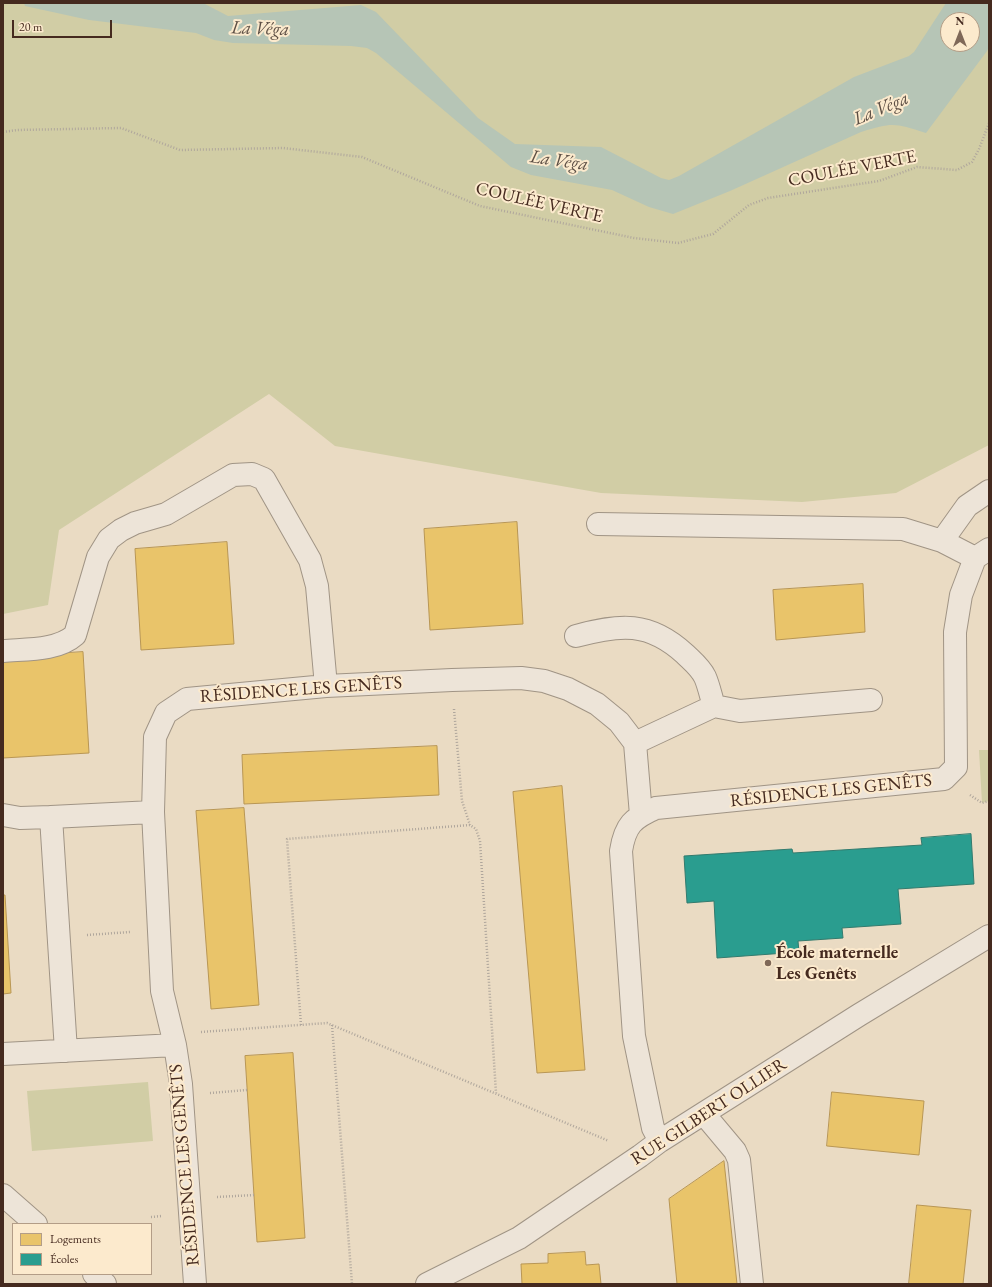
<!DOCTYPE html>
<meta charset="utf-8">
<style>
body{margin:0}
#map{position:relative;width:992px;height:1287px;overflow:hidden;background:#eadbc3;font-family:"EB Garamond",serif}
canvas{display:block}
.frame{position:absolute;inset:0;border:4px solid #452a1f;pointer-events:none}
.legend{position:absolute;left:12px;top:1223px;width:140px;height:52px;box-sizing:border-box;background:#fceacd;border:1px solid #b39d87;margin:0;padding:5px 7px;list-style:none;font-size:12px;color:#452a1f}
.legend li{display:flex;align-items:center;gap:8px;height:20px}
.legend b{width:20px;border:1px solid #b39d87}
.north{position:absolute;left:940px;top:12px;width:40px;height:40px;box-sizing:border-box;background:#fceacd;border:1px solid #b39d87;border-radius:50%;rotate:0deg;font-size:11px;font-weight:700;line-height:16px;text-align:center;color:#452a1f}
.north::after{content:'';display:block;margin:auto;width:14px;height:18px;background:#7f6858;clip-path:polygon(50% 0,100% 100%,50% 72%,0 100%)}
.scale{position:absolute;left:12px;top:20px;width:100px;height:18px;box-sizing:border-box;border:2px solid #452a1f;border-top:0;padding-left:5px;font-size:12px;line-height:14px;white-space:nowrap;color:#452a1f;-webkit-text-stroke:3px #fceacd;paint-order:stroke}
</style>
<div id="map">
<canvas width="992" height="1287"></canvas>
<div class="frame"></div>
<ul class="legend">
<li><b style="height:11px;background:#e9c46a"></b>Logements</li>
<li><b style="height:11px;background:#2a9d8f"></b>Écoles</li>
</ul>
<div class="north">N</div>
<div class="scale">20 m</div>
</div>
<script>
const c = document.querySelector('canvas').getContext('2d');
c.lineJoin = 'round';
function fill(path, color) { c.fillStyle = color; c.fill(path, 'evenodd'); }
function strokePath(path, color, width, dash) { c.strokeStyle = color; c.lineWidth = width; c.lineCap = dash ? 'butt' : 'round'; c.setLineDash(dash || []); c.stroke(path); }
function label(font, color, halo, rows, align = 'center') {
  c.font = font + ' "EB Garamond",serif'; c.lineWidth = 4; c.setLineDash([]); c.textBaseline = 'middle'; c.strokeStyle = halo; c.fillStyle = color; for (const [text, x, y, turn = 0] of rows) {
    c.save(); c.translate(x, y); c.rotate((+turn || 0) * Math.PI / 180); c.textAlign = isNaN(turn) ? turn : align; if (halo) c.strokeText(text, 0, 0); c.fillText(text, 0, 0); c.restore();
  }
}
fill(new Path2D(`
 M3,3H989V445L896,493L802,502L601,493L335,446L269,394L59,530L48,605L3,614ZM948,20H972V44H948Z
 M979,750H989V801L982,803Z
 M148,1082L153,1141L32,1151L27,1091Z`), '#d1cda5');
fill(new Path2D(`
 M24,3H203L228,16L361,5L376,12L478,118L515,144L601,147L661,178L669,180L679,176L854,77L909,56L914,52L946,3H989V47L987,51L926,133C895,123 893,122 861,132L730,191L673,214L649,207L612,190L531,175L511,167L376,53L367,48L351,46L233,43L214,40L196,33L89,20L25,6ZM948,20H972V44H948Z`), '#b6c5b6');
const homes = new Path2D(`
 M517,522L523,624L430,630L424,529Z
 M227,542L234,644L141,650L135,549Z
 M863,584L865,632L776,640L773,590Z
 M83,652L89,753L3,758V657Z
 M437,746L439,795L244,804L242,755Z
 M562,786L585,1070L537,1073L513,792Z
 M244,808L259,1005L211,1009L196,811Z
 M3,895H5L11,993L3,994Z
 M293,1053L305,1238L257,1242L245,1056Z
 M832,1092L924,1101L919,1155L827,1146Z
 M724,1161L737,1284H677L669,1199Z
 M917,1205L971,1210L963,1284H909Z
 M585,1252L586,1265L599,1264L601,1284H522L521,1264L548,1263V1254Z`);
fill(homes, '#e9c46a');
strokePath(homes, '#b89654', 1);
const schools = new Path2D(`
 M971,834L974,884L898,889L901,924L842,928L843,938L798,941L799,952L717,958L714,901L687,903L684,856L792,849L793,853L922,845L921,838Z`);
fill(schools, '#2a9d8f');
strokePath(schools, '#327a6d', 1);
const minor = new Path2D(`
 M598,524L903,529L942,541L975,558
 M942,541L967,506L989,491
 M576,636C620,624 649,621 685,654C692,661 700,667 705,677C709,686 711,697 714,706L740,711L871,700
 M3,651C26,649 57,651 75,635L98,557L109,539L121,530L135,523L166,514L233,475L252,474L264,479L310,560L317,586L326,686
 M635,743L714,706
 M3,815L20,818L51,817
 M175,1045L162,991L153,812L155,737L166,713L187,699L326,686L452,680L521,678L544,681L568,689L597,704L619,722L635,743L641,815
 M66,1051L51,817L153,812
 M3,1054L175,1045L181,1084L195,1284
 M704,1114L735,1151L739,1160L752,1284
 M660,1141L653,1128L634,1036L621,851C625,825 633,818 656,808L944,779L956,767L955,632L961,595L975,558L989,549
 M3,1195L36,1224
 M94,1274L105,1284
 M427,1284L519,1238L640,1156L660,1141L859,1015L989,936`);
strokePath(minor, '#a09485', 24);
strokePath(new Path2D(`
 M3,132L17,130L121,128L180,150L283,148L362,157L480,206L634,238L678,243L713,234L749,205L768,198L879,181L917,167L957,170L972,162L979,149L989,123
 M454,709L462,801L470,825
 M970,795L982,803L989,801
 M87,935L130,932
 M301,1025L287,839L470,825L476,829L480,841L496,1093
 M332,1025L352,1284
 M201,1032L327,1023L609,1141
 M210,1093L247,1090
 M217,1197L254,1195
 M151,1217L162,1216`), '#afa69c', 2.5, [1, 2]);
strokePath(minor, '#ede4d8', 22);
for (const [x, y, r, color] of [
 [768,963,4,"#7f6858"]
]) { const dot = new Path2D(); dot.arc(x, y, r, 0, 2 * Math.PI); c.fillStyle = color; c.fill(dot); strokePath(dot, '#fceacd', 1.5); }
label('18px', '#452a1f', '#fceacd', [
 ["COULÉE VERTE",852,169,-11],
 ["COULÉE VERTE",539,203,13],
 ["RÉSIDENCE LES GENÊTS",301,690,-4],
 ["RÉSIDENCE LES GENÊTS",831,791,-6],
 ["RUE GILBERT OLLIER",709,1112,-33],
 ["RÉSIDENCE LES GENÊTS",185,1165,-95]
]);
label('bold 18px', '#452a1f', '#fceacd', [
 ["École maternelle",776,953],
 ["Les Genêts",776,974]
], 'left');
label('italic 19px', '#5c4e44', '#fceacd', [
 ["La Véga",260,29,2],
 ["La Véga",881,109,-23],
 ["La Véga",559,161,8]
]);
</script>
